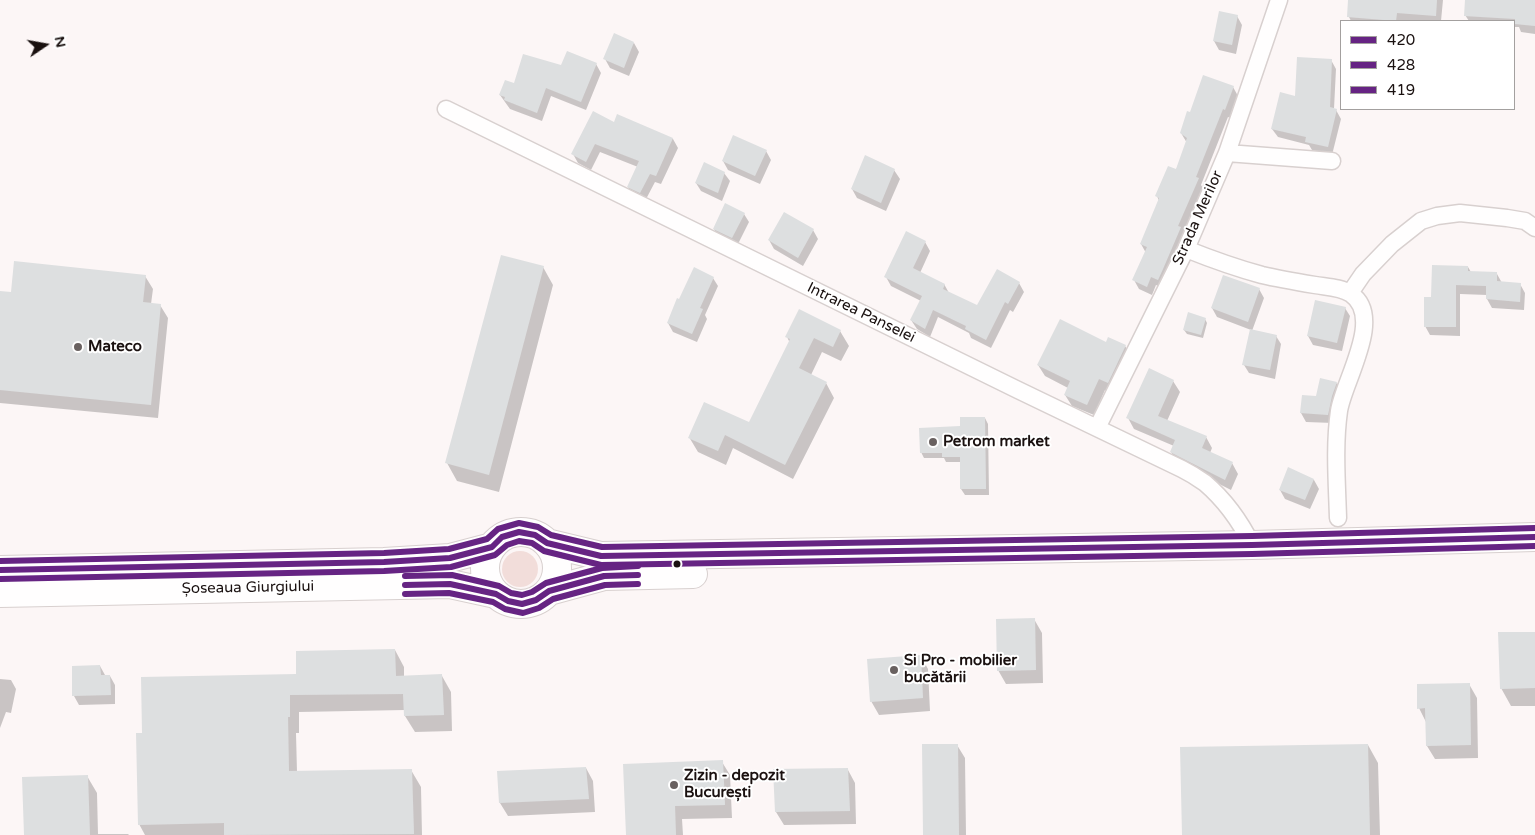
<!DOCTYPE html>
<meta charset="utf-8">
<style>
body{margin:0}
#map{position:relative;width:1535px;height:835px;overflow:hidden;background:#fcf6f6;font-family:"Varela Round",sans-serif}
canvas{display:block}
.legend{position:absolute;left:1340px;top:20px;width:175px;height:90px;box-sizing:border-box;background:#fff;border:1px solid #a3a09f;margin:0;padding:6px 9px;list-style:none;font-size:15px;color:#1a1110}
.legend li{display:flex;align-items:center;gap:10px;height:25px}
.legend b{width:25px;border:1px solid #a3a09f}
.north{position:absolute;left:20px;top:20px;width:50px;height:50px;-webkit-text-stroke:4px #fff;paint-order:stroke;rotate:78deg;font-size:14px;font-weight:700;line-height:20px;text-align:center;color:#1a1110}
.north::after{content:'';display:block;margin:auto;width:18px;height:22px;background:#1a1110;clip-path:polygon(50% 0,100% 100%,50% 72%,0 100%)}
</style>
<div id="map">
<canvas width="1535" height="835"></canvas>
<ul class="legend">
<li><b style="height:6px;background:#662483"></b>420</li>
<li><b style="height:6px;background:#662483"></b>428</li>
<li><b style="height:6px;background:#662483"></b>419</li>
</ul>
<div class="north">N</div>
</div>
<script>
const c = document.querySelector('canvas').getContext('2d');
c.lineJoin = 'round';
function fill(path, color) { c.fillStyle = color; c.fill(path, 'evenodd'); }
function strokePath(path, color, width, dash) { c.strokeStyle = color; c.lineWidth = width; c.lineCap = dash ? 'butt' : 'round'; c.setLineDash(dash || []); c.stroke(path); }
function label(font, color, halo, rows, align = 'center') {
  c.font = font + ' "Varela Round",sans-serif'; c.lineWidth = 4; c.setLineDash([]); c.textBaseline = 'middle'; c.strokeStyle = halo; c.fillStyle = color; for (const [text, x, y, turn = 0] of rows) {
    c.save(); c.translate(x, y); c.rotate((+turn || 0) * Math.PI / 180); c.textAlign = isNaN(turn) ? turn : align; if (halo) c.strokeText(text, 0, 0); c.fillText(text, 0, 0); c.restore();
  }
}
fill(new Path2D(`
 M502 569a18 18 0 1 1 36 0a18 18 0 1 1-36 0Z`), '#f2ddda');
fill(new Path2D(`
 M1350,0H1443L1441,21H1351L1349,17Z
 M1466,0H1535V34L1521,32L1519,27H1514V21H1469L1465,15Z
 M1237,16L1242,25L1236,54L1219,50L1214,41Z
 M634,43L639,52L629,76L610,68L605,59Z
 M1331,60L1336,69L1334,109L1336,110L1341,119L1332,155L1312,150L1309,145L1278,137L1272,129L1296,97Z
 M596,64L601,73L586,110L551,96L542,121L510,109L500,95L515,85L562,67Z
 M1233,87L1238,96L1230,118L1228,117L1201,185L1203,188L1183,233L1185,236L1163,288L1156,285L1152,295L1139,289L1134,280L1146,253L1141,244L1159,201L1157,196L1176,170L1187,143L1181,133L1190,113Z
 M618,116L673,139L678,148L661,184L655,182L645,201L633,195L628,187L638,167L600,152L591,170L578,163L573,154L615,123Z
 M766,151L771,160L760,184L728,170L723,161Z
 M894,170L900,179L886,211L857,198L852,189Z
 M724,173L730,181L722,201L701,191L696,183Z
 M744,214L749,222L737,246L719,238L714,229Z
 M813,230L818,239L803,266L774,249L769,240Z
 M925,242L930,251L920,273L944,284L949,293L977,307L998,271L1019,283L1024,292L1013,312L1010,310L991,348L971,338L969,333L938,317L930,337L917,329L911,320L921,301L891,286L886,277Z
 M543,267L553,285L499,492L457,481L447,463Z
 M1468,267L1471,272L1497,274L1502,283L1520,284L1525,293L1524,310L1492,308L1487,299V295L1460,294V336L1430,335L1425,326L1432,298Z
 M145,276L153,289L151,304L160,305L168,318L158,418L0,403V292L12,293Z
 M713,278L718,286L705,315L707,319L697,342L673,332L668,323Z
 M1259,289L1264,298L1252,331L1276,336L1281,344L1275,379L1249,373L1244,365L1251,330L1217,317L1212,308Z
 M1345,308L1350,316L1342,351L1313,345L1308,336Z
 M1205,319L1207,323L1203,338L1187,334L1184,330Z
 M840,331L849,346L841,361L822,352L811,375L826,383L834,398L793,479L733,448L726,465L698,452L689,437L749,424L790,343L787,337Z
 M1107,343L1125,346L1132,357L1114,394L1105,390L1094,415L1072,406L1065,395L1068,388L1045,376L1038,365Z
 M1173,381L1180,392L1167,421L1206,437L1212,448L1210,453L1232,463L1238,474L1231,490L1178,463L1171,452L1174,446L1134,429L1128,418Z
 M1337,383L1342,392L1333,423L1306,422L1301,413L1317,398Z
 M985,418L988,424L989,495H965L961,489V462H946L944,458H924L921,452L961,428Z
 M1288,469L1314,480L1319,489L1310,509L1285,499L1280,490Z
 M1034,619L1042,633L1043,683L1006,684L998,670Z
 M1535,633V706H1511L1501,688Z
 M395,650L404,667V677L442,676L451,692L452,731L415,732L405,716V710L299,712V733H296L297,772L411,770L421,787L422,835H145L139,824L143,734L298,675Z
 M921,656L928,669L930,711L879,715L871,701Z
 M100,666L105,675L110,676L115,685V704L79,705L74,696L73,667Z
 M0,679L11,680L16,689L11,713L6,712L0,728Z
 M1469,684L1477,698L1478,758L1435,759L1427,746L1426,722L1419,708Z
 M957,745L965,758L966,835H924Z
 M1368,745L1378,763L1380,835H1183Z
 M722,762L730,775L732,818L682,819L683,835H627Z
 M586,768L593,781L595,812L508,816L500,803L498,772Z
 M848,770L855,783L856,824L784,825L776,812Z
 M87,776L97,793L98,834H128L129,835H25Z`), '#0003');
fill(new Path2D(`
 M1348,0H1437L1436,16L1397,13L1396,21L1347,17Z
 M1465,0H1535V26L1515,24V19L1464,16Z
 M1219,11L1238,15L1232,45L1213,41Z
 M614,33L634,42L624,68L603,59Z
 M567,51L597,63L581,102L546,88L537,113L504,100L505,97L499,95L505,80L514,83L523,54L561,65Z
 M1297,57L1332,59L1330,107L1337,109L1328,147L1305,142L1306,137L1271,129L1280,92L1295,96Z
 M1203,75L1234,86L1225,110L1223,109L1196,177L1199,178L1178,226L1181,227L1163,269L1158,280L1151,277L1147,287L1132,280L1147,247L1140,244L1159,198L1155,196L1168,166L1176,169L1187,138L1180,133L1187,111L1190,112Z
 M593,111L614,122L617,114L673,138L656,176L650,174L640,193L627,187L639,161L595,144L586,162L571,154Z
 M733,135L767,150L755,176L722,161Z
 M865,155L895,169L881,203L851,189Z
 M704,162L725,172L718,193L695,183Z
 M725,203L745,213L732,238L713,229Z
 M784,212L814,229L798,258L768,240Z
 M906,231L926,241L913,268L945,284L943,289L977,305L997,269L1020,282L1008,304L1005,302L986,340L965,329L966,326L933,310L925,329L910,320L922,296L884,277Z
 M501,255L544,266L489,475L445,463Z
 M14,261L146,275L143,302L161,304L151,405L0,390V291L11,292Z
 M1432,265L1468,266V271L1497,272V281L1521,283L1520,302L1486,299V286L1456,285V327H1424V297H1431Z
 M694,267L714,277L700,308L703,309L692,334L667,323L677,298L679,299Z
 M1223,275L1260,288L1248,322L1211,308Z
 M1315,300L1346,307L1337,343L1307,336Z
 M799,309L841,330L833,347L814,338L799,368L827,382L785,465L725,435L718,451L688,438L704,402L749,422L790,339L785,337Z
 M1188,312L1206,318L1201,335L1183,330Z
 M1060,319L1106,342L1108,337L1126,345L1108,383L1099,379L1087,405L1064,395L1070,381L1037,365Z
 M1250,329L1277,335L1270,370L1242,365Z
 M1149,368L1174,380L1158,416L1207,436L1202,448L1233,462L1225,480L1170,452L1175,440L1126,418Z
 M1320,378L1337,382L1332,396L1328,415L1300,413L1302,395L1316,396Z
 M960,417H985L986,489H960V457H942V453H920L919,428L960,426Z
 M1288,467L1314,479L1305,500L1279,490Z
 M1035,618L1036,670L997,671L996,619Z
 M1498,632H1535V688L1500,689Z
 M395,649L396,676L442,674L444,715L404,716L403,694L290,695V717H288L289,771L412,769L414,834L224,835V823L138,825L136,733H142L141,677L296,674V651Z
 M921,655L923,698L870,702L867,659Z
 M100,665L101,675H110L111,695L72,696V666Z
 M1470,683L1471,745L1426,746L1425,708L1417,709V684Z
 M922,744H958L959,835H923Z
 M1368,744L1370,835H1182L1180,747Z
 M723,760L725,805L675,806L676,835H626L623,764Z
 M586,767L589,799L499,803L497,771Z
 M848,768L850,811L775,812L773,769Z
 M88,775L90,835H24L22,777Z`), '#dddfe0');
const minor = new Path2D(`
 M446,109L1018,390L1182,469C1190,473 1198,478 1205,483C1226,501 1240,521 1252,545
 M1227,153L1332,161
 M1186,249C1211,259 1236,268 1262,275C1279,279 1297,282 1315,285C1326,287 1341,287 1351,294C1385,317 1343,382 1339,411C1334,446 1337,483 1338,518
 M1350,293L1363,274L1392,244L1421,221L1437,216L1460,213L1507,218L1525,221L1535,228
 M1097,428L1186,249L1227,153L1279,0`);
const trunk = new Path2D(`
 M485 568a36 36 0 1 1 72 0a36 36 0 1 1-72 0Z
 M547,543L601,556L1252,545L1535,537
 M0,570L384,562L450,558L492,547
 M549,591L604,576L693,574
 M0,593L450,584L496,594`);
strokePath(minor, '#d8d0cf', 19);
strokePath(trunk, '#d8d0cf', 30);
strokePath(minor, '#fffefe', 16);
strokePath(trunk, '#fffefe', 28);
strokePath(new Path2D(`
 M0,570L384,562L450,558L492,547L502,537L519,532L535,535L547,543L601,556L1252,545L1535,537
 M405,585L450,584L496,594L508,601L522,604L536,600L549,591L604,576L638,575`), '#662483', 6);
strokePath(new Path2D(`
 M0,579L384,571L451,567L495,555L507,545L519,541L532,543L544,551L601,565L1252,554L1535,546
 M405,594L449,593L493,602L505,609L523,613L539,608L553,599L605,585L638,584`), '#662483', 6);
strokePath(new Path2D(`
 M0,561L384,553L449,549L487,539L498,529L519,523L538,527L551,535L602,547L1252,536L1535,528
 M405,576L452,575L499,586L511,593L522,595L532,592L546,583L602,568L638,566`), '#662483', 6);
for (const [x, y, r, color] of [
 [78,347,5,"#696160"],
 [933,442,5,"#696160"],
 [677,564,4.5,"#1a1110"],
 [894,670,5,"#696160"],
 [674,785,5,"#696160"]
]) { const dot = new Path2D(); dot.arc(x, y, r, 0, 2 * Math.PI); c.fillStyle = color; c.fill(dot); strokePath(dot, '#fff', 2); }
label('15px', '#1a1110', '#fff', [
 ["Strada Merilor",1198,218,-66],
 ["Intrarea Panselei",861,313,26],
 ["Șoseaua Giurgiului",248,588,-1]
]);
label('bold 15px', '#1a1110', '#fff', [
 ["Mateco",88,347],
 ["Petrom market",943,442],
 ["Si Pro - mobilier",904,661],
 ["bucătării",904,678],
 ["Zizin - depozit",684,776],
 ["București",684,793]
], 'left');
</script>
